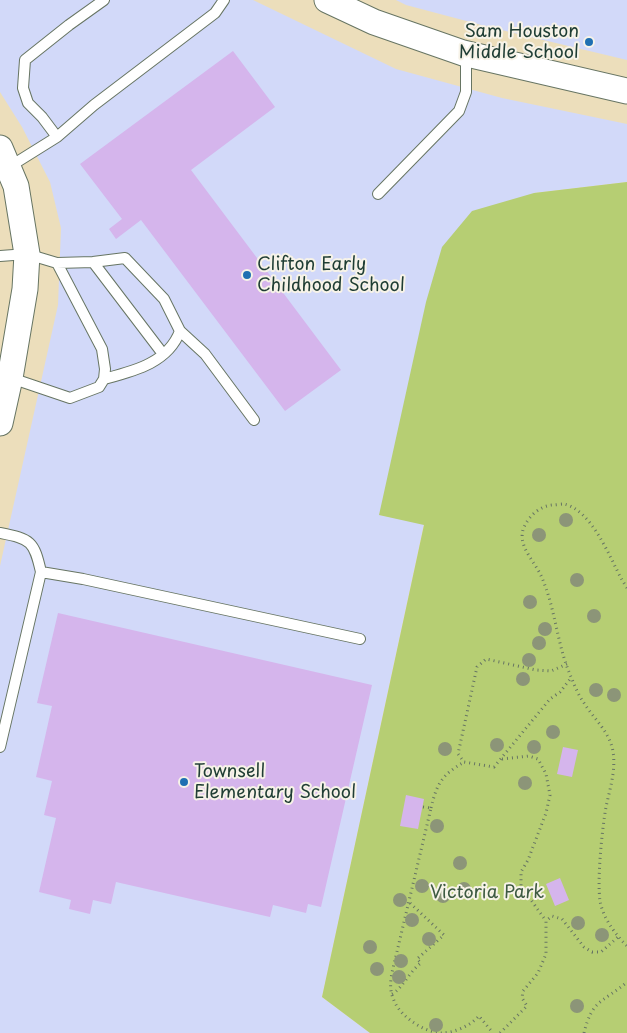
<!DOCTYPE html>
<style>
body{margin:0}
canvas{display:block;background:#ecdebb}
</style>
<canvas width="627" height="1033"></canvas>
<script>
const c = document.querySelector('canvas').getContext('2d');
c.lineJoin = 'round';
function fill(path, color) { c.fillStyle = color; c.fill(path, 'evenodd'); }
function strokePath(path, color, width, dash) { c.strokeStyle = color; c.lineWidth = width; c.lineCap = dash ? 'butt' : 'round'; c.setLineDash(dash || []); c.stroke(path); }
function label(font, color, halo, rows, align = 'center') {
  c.font = font + ' "Playpen Sans",sans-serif'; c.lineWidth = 4; c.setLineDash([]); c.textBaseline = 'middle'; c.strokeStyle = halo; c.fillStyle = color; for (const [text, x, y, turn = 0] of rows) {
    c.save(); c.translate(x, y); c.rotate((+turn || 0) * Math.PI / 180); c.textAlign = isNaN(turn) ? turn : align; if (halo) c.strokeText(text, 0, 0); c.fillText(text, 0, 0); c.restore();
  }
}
fill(new Path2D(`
 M0,0H253L396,69L502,98L627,124V182L534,193L380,515L424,524L322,997L370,1033H0V566L58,305L61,228L50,182L22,127L0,92Z
 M396,0H627V60L489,27L406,5Z`), '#d2d9f9');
fill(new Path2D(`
 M627,182V1033H370L322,997L424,525L379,515L426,302L442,247L472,211L534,193Z`), '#b6ce73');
fill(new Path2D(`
 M233,51L275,107L191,170L341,370L285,411L141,220L116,239L109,229L122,219L80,164Z
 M58,613L372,685L321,907L308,904L306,913L273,905L270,917L116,882L111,904L93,900L90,914L69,909L71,900L39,892L56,818L44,815L52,781L36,777L52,706L37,703Z
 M563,747L578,750L572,777L557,774Z
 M406,795L424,799L418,829L400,826Z
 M560,878L569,900L555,906L546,884Z`), '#d5b5ec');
const service = new Path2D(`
 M104,0L69,25L25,60L23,88L28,103L42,117L57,137L94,105L215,13L224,0
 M9,167L57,137
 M378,194L459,111L466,92V54
 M0,256L27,254L57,263L102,349L105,369L104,379L99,387L70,398L11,378
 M93,262L163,354
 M57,263L93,262L125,258L164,299L180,331C168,363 134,371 104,379
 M180,331L205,354L254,420
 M0,533C31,539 34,541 41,572L0,747
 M41,572L83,579L360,639`);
const tertiary = new Path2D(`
 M327,0L374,22L463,53L627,91
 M0,148L16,186L27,254L25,289L10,378L0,423`);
strokePath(service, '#677563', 12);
strokePath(tertiary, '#677563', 27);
strokePath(new Path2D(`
 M627,588L622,580C610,558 592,510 564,504C561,504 556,505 552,505C540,506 529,516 524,527C516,546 536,562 542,578C556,610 557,647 572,679C575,687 579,696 584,703C594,719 609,731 613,751C616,771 610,788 606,807C602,830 597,879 600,901C603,918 615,934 627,946
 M567,664L551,671L536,670L486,659L477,667L458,754L464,762L494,767L550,699L560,692L571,678
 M502,759L529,756L538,759L546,774L550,795L546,813L528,860L521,872V886L546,921
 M423,807L431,808L395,960C392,972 388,986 393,998C399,1016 423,1032 441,1033C454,1033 470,1026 479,1016L493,1033
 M431,808C437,783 442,775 464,762
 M392,994C402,989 409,972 421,963L417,959L444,935L409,902
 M500,1033L527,1006L522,998L523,991L538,973L546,954V921L552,916L562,919L584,947L592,952H601L618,937
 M584,1033C592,999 604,1002 627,982`), '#677563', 3, [1, 4]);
strokePath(service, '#fff', 10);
strokePath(tertiary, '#fff', 25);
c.fillStyle = '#8c9578';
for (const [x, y] of [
 [566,520],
 [539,535],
 [577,580],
 [530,602],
 [594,616],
 [545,629],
 [539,643],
 [529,660],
 [523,679],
 [596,690],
 [614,695],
 [553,732],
 [497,745],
 [534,747],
 [445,749],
 [525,783],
 [437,826],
 [460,863],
 [422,886],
 [464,889],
 [443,896],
 [400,900],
 [412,920],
 [578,923],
 [602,935],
 [429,939],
 [370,947],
 [401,961],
 [377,969],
 [399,977],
 [577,1006],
 [436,1025]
]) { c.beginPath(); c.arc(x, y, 7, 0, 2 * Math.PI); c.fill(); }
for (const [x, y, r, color] of [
 [589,42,5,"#1f6fb2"],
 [247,275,5,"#1f6fb2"],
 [184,782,5,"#1f6fb2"]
]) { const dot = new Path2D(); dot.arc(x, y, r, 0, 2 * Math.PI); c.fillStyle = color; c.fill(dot); strokePath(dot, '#f7f3e8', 2); }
label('18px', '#1f3d34', '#f7f3e8', [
 ["Sam Houston",579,32,"right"],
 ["Middle School",579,53,"right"],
 ["Clifton Early",257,265],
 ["Childhood School",257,286],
 ["Townsell",194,772],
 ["Elementary School",194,793]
], 'left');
label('18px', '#3d5a41', '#f7f3e8', [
 ["Victoria Park",487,893]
]);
</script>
